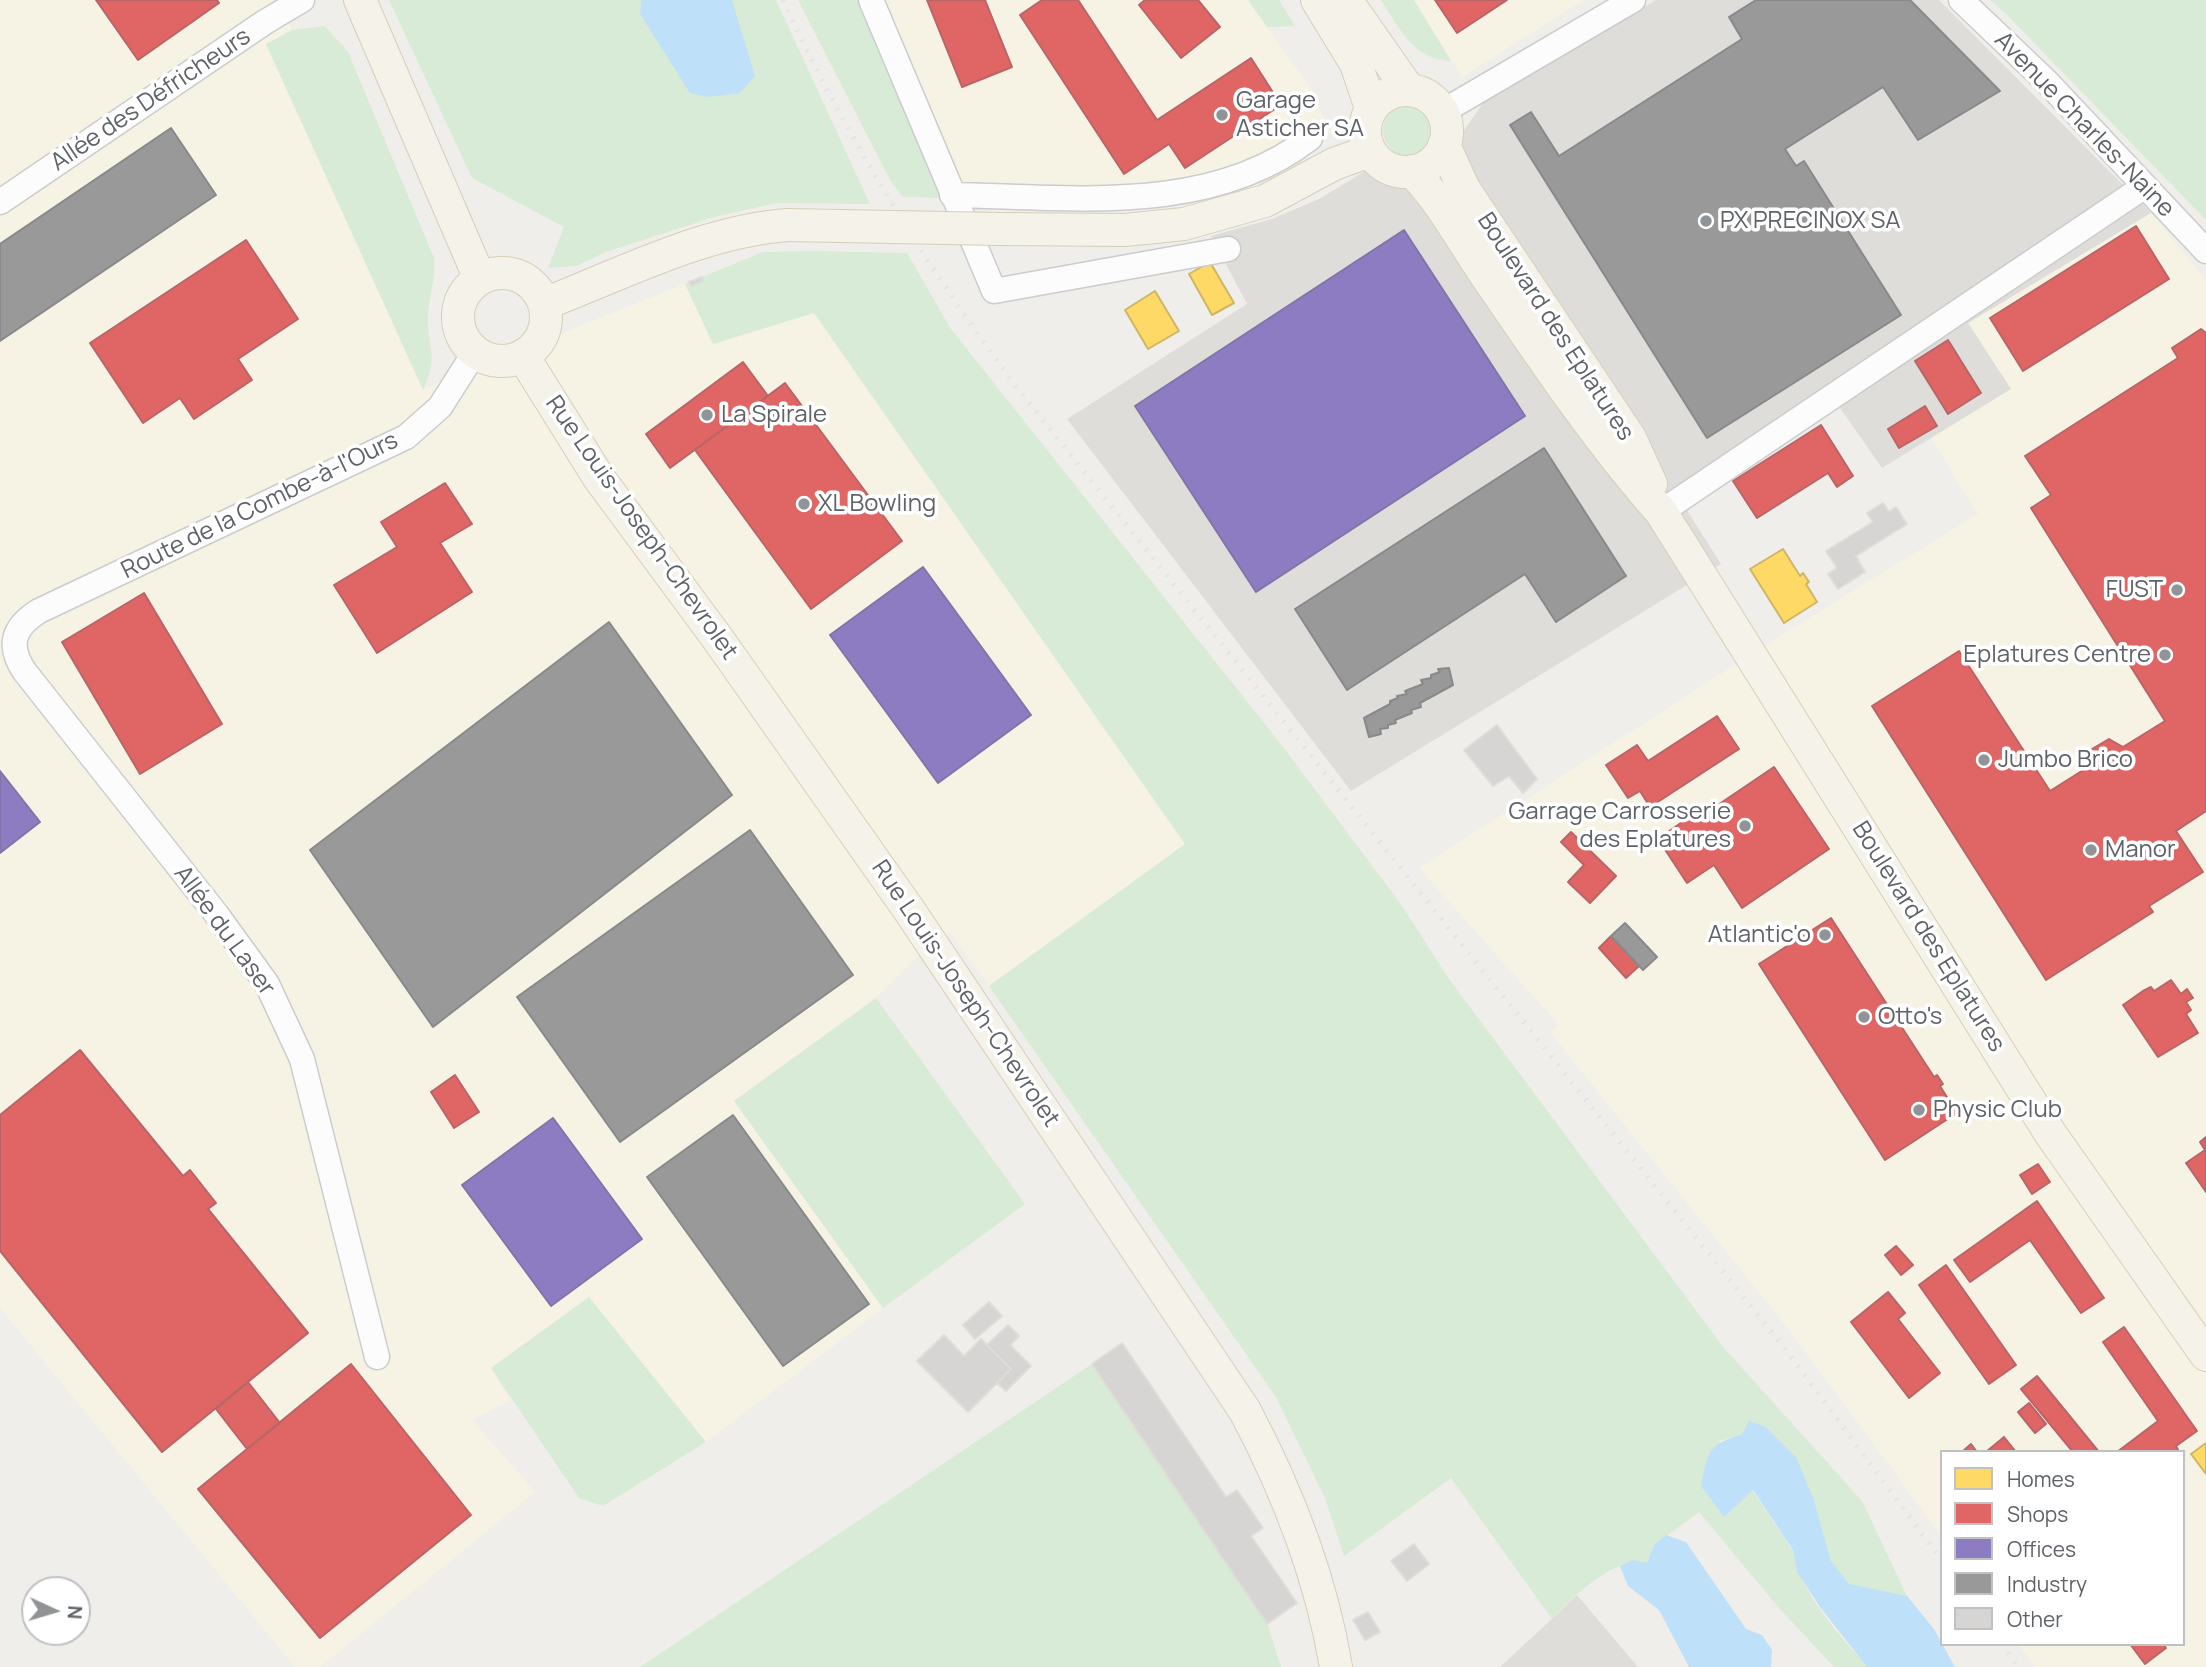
<!DOCTYPE html>
<meta charset="utf-8">
<style>
body{margin:0}
#map{position:relative;width:2206px;height:1667px;overflow:hidden;background:#efeeea;font-family:Manrope,sans-serif}
canvas{display:block}
.legend{position:absolute;left:1940px;top:1450px;width:245px;height:196px;box-sizing:border-box;background:#fff;border:2px solid #bfc1c3;margin:0;padding:9px 12px;list-style:none;font-size:21px;color:#5f6368}
.legend li{display:flex;align-items:center;gap:14px;height:35px}
.legend b{width:35px;border:2px solid #bfc1c3}
.north{position:absolute;left:21px;top:1576px;width:70px;height:70px;box-sizing:border-box;background:#fff;border:2px solid #bfc1c3;border-radius:50%;rotate:94deg;font-size:19px;font-weight:700;line-height:28px;text-align:center;color:#5f6368}
.north::after{content:'';display:block;margin:auto;width:24px;height:32px;background:#919496;clip-path:polygon(50% 0,100% 100%,50% 72%,0 100%)}
</style>
<div id="map">
<canvas width="2206" height="1667"></canvas>
<ul class="legend">
<li><b style="height:19px;background:#ffd966"></b>Homes</li>
<li><b style="height:19px;background:#e06666"></b>Shops</li>
<li><b style="height:19px;background:#8e7cc3"></b>Offices</li>
<li><b style="height:19px;background:#999"></b>Industry</li>
<li><b style="height:19px;background:#d6d5d3"></b>Other</li>
</ul>
<div class="north">N</div>
</div>
<script>
const c = document.querySelector('canvas').getContext('2d');
c.lineJoin = 'round';
function fill(path, color) { c.fillStyle = color; c.fill(path, 'evenodd'); }
function strokePath(path, color, width, dash) { c.strokeStyle = color; c.lineWidth = width; c.lineCap = dash ? 'butt' : 'round'; c.setLineDash(dash || []); c.stroke(path); }
function label(font, color, halo, rows, align = 'center') {
  c.font = font + ' Manrope,sans-serif'; c.lineWidth = 7; c.setLineDash([]); c.textBaseline = 'middle'; c.strokeStyle = halo; c.fillStyle = color; for (const [text, x, y, turn = 0] of rows) {
    c.save(); c.translate(x, y); c.rotate((+turn || 0) * Math.PI / 180); c.textAlign = isNaN(turn) ? turn : align; if (halo) c.strokeText(text, 0, 0); c.fillText(text, 0, 0); c.restore();
  }
}
fill(new Path2D(`
 M0,0H275L292,30L266,45L423,389L685,284L714,344L814,313L1185,845L989,986L950,932L918,956L876,998L734,1101L883,1308L706,1442L589,1297L491,1368L510,1400L472,1420L535,1492L320,1667H295L0,1308Z
 M861,0H1248L1313,92L1330,132L1277,166L1226,187L945,206Z
 M1414,0H1584L1462,77Z
 M2151,213L2206,280V1667H2035L2018,1644H2183V1452H1942V1537L1790,1331L1550,1032L1559,1025L1419,868L1772,641L1978,514L1931,438L2011,389L1968,323Z`), '#f7f3e4');
fill(new Path2D(`
 M1656,0H1939L2151,213L1968,323L2011,389L1882,468L1838,405L1683,504L1721,564L1351,791L1067,419L1247,304L1211,236L1272,219L1321,198L1370,168L1413,181L1451,149L1486,99Z
 M1577,1595L1638,1667H1500L1552,1619Z`), '#dfddda');
fill(new Path2D(`
 M389,0H776L870,204L777,203L714,217L606,252L576,266L548,268L564,227L472,178Z
 M798,0H861L941,198L903,197L890,180Z
 M1248,0H1279L1295,26L1267,27Z
 M1381,0H1414L1451,61C1414,60 1399,28 1381,0Z
 M1990,0H2206V220L2007,15Z
 M325,26L348,52L434,258C436,280 428,298 428,319C428,352 439,355 423,390L266,44L292,30Z
 M1383 130a26 26 0 1 1 52 0a26 26 0 1 1-52 0Z
 M815,251L907,253L951,329L1280,743L1400,903L1449,979L1724,1348L1862,1501L1907,1596L1849,1585L1831,1561L1814,1500L1742,1434L1719,1441L1793,1551C1801,1595 1839,1633 1867,1667H1834L1778,1607L1699,1512L1654,1545L1647,1564C1612,1556 1575,1596 1552,1619L1451,1478L1344,1556L1325,1498L1276,1397L989,986L1185,844L814,313L713,344L685,284L763,252Z
 M876,998L1025,1204L883,1308L734,1101Z
 M589,1297L706,1442L603,1506L579,1498L491,1368Z
 M1092,1364L1267,1623L1281,1667H640Z`), '#d8ebd6');
fill(new Path2D(`
 M641,0H732L755,76L740,93L708,97L690,93L640,14Z
 M1749,1421L1766,1427L1796,1457L1814,1500L1831,1561L1849,1584L1907,1596L1934,1629L1955,1667H1867L1820,1607L1797,1572L1793,1550L1753,1490L1724,1517L1701,1486C1708,1452 1707,1445 1742,1434Z
 M1666,1535L1686,1542L1746,1629L1762,1635L1772,1650L1771,1667H1689L1659,1610L1628,1586L1620,1566L1632,1560L1647,1563L1654,1545Z`), '#bfe0f9');
const homes = new Path2D(`
 M1210,262L1234,303L1212,315L1189,274Z
 M1155,291L1179,331L1148,349L1125,310Z
 M1783,549L1800,576L1803,573L1809,582L1806,584L1817,602L1784,623L1750,569Z
 M2206,1443V1474L2191,1454Z`);
fill(homes, '#ffd966');
strokePath(homes, '#cfb667', 2);
const shops = new Path2D(`
 M96,0H217L219,3L138,60Z
 M927,0H985L1012,67L962,87Z
 M1042,0H1078L1157,120L1251,58L1281,105L1185,168L1169,144L1124,174L1020,15Z
 M1145,0H1198L1220,27L1181,58L1139,5Z
 M1435,0H1507L1457,33Z
 M2136,226L2169,279L2023,371L1990,318Z
 M246,240L298,319L238,359L252,380L194,419L180,398L143,423L90,343Z
 M2201,329L2206,333V811L2176,831L2203,872L2149,906L2153,912L2046,980L1872,706L1959,651L2050,791L2096,762L2092,749L2109,739L2123,747L2165,721L2031,508L2051,495L2025,456L2178,358L2172,348Z
 M1948,340L1981,393L1948,414L1915,361Z
 M743,362L768,396L670,468L646,434Z
 M785,383L902,541L811,609L695,450Z
 M1925,406L1937,426L1899,448L1888,429Z
 M1821,425L1853,476L1837,487L1828,473L1757,518L1733,481Z
 M445,483L472,524L440,543L472,592L377,653L334,585L397,547L381,522Z
 M144,593L222,724L140,774L62,642Z
 M1717,716L1739,749L1650,807L1640,791L1628,798L1606,765L1637,745L1648,761Z
 M1774,767L1829,849L1742,908L1714,865L1687,883L1658,839L1702,808L1706,813Z
 M1571,832L1616,876L1590,903L1568,882L1584,865L1561,842Z
 M1831,918L1934,1077L1937,1075L1943,1084L1940,1086L1957,1113L1885,1160L1759,964Z
 M1611,936L1639,966L1626,978L1599,948Z
 M2171,980L2181,994L2187,989L2193,998L2186,1002L2191,1010L2186,1014L2198,1033L2158,1057L2123,1005L2143,991L2151,987L2154,991Z
 M80,1050L183,1176L190,1170L216,1203L208,1209L308,1333L162,1452L0,1251V1115Z
 M455,1075L479,1112L454,1128L431,1092Z
 M2206,1137V1192L2186,1163L2205,1150L2200,1142Z
 M2038,1164L2050,1182L2032,1194L2020,1175Z
 M2037,1201L2104,1298L2081,1313L2030,1240L1970,1282L1954,1260Z
 M1896,1246L1913,1265L1901,1275L1885,1255Z
 M1946,1265L2016,1365L1989,1384L1919,1285Z
 M1888,1292L1905,1313L1898,1319L1940,1373L1909,1398L1851,1322Z
 M2124,1327L2197,1431L2176,1446L2179,1452H2117L2158,1421L2103,1342Z
 M351,1364L471,1515L320,1638L198,1489Z
 M2037,1376L2099,1452H2073L2021,1389Z
 M248,1382L280,1423L247,1449L216,1409Z
 M2029,1403L2046,1424L2035,1433L2018,1412Z
 M2004,1437L2016,1452H1986Z
 M1971,1444L1977,1452H1962Z
 M2130,1644H2163L2166,1648L2145,1664Z`);
fill(shops, '#e06666');
strokePath(shops, '#b96567', 2);
const offices = new Path2D(`
 M1404,230L1525,416L1256,592L1135,406Z
 M923,567L1031,715L938,783L830,635Z
 M0,771L40,822L0,853Z
 M553,1118L642,1239L551,1306L462,1185Z`);
fill(offices, '#8e7cc3');
strokePath(offices, '#8074a8', 2);
const industry = new Path2D(`
 M1756,0H1910L2000,91L1918,140L1883,87L1785,149L1796,166L1804,161L1901,315L1707,438L1510,125L1531,112L1559,156L1742,39L1729,17Z
 M171,128L216,195L0,341V244Z
 M1544,448L1626,576L1556,622L1525,574L1347,690L1295,609Z
 M609,622L732,795L433,1027L310,850Z
 M1449,668L1453,685L1420,703L1421,707L1411,710L1412,713L1395,720L1396,723L1388,725V728L1380,729L1381,734L1369,737L1364,718L1390,704V701L1398,698L1397,696L1407,694L1405,691L1423,684L1421,680L1431,678V675L1440,672L1438,669Z
 M750,830L853,975L620,1142L517,997Z
 M1625,923L1657,957L1643,970L1611,936Z
 M733,1115L869,1304L783,1366L647,1177Z`);
fill(industry, '#999');
strokePath(industry, '#88898a', 2);
const building = new Path2D(`
 M702,277L703,281L691,286L689,282Z
 M1883,503L1889,512L1896,507L1907,524L1856,556L1865,572L1838,589L1828,574L1837,568L1826,551L1873,522L1867,513Z
 M1497,725L1537,779L1523,793L1509,776L1493,786L1464,750Z
 M989,1302L1002,1316L975,1339L963,1325Z
 M1008,1325L1019,1336L1010,1345L1031,1366L1006,1391L997,1383L1011,1369L987,1345Z
 M944,1335L964,1356L981,1339L1011,1369L968,1412L917,1361Z
 M1122,1343L1226,1497L1237,1490L1263,1528L1251,1536L1297,1603L1267,1624L1092,1364Z
 M1414,1544L1429,1564L1407,1581L1391,1561Z
 M1368,1612L1380,1632L1365,1640L1353,1620Z`);
fill(building, '#d6d5d3');
strokePath(building, '#deddd9', 2);
const minor = new Path2D(`
 M871,0L994,291L1228,249
 M1961,0L2047,82L2206,251
 M1442,112L1633,0
 M952,195C1071,197 1210,216 1310,138
 M0,202L265,22L302,0
 M1661,512L2145,186
 M377,1357L302,1059L267,984L217,915L25,672C7,646 13,627 39,611L406,437L440,407L475,352`);
const major = new Path2D(`
 M360,0L480,279
 M1317,0L1356,64L1371,108
 M1346,0L1409,90
 M1365 131a41 41 0 1 1 82 0a41 41 0 1 1-82 0Z
 M1444,145L1464,189L1630,438L1651,484
 M1412,171C1444,204 1463,243 1489,280C1543,359 1598,441 1661,512L2050,1133L2206,1355
 M999,229L1125,230L1184,224L1265,201L1334,164L1370,151
 M458 317a44 44 0 1 1 88 0a44 44 0 1 1-88 0Z
 M544,304C622,274 704,231 788,225
 M523,356L599,478L718,639L909,910L1245,1411C1288,1492 1321,1577 1336,1667`);
strokePath(minor, '#cbcccc', 27);
strokePath(major, '#d7ceb8', 34);
strokePath(minor, '#fdfcfc', 24);
strokePath(major, '#f4f2e9', 32);
strokePath(new Path2D(`
 M783,0C846,137 925,264 1014,384L1789,1354L1942,1561
 M2001,1644L2018,1667`), '#e4e4e4', 5, [2, 9]);
const majorBridge = new Path2D(`
 M788,225L999,229`);
strokePath(majorBridge, '#d7ceb8', 34, []);
strokePath(majorBridge, '#f4f2e9', 32);
for (const [x, y, r, color] of [
 [1222,115,7,"#919496"],
 [1706,221,7,"#919496"],
 [707,415,7,"#919496"],
 [804,504,7,"#919496"],
 [2177,590,7,"#919496"],
 [2165,655,7,"#919496"],
 [1984,760,7,"#919496"],
 [1745,826,7,"#919496"],
 [2091,850,7,"#919496"],
 [1825,935,7,"#919496"],
 [1864,1017,7,"#919496"],
 [1919,1110,7,"#919496"]
]) { const dot = new Path2D(); dot.arc(x, y, r, 0, 2 * Math.PI); c.fillStyle = color; c.fill(dot); strokePath(dot, '#fff', 2.5); }
label('24px', '#5f6368', '#fff', [
 ["Allée des Défricheurs",151,100,-34],
 ["Avenue Charles-Naine",2084,125,46],
 ["Boulevard des Eplatures",1555,327,57],
 ["Route de la Combe-à-l'Ours",260,506,-26],
 ["Rue Louis-Joseph-Chevrolet",641,528,55],
 ["Allée du Laser",224,931,54],
 ["Boulevard des Eplatures",1928,937,58],
 ["Rue Louis-Joseph-Chevrolet",965,994,56]
]);
label('24px', '#5f6368', '#fff', [
 ["Garage",1236,101],
 ["Asticher SA",1236,129],
 ["PX PRECINOX SA",1720,221],
 ["La Spirale",721,415],
 ["XL Bowling",818,504],
 ["FUST",2163,590,"right"],
 ["Eplatures Centre",2151,655,"right"],
 ["Jumbo Brico",1998,760],
 ["Garrage Carrosserie",1731,812,"right"],
 ["des Eplatures",1731,840,"right"],
 ["Manor",2105,850],
 ["Atlantic'o",1811,935,"right"],
 ["Otto's",1878,1017],
 ["Physic Club",1933,1110]
], 'left');
</script>
